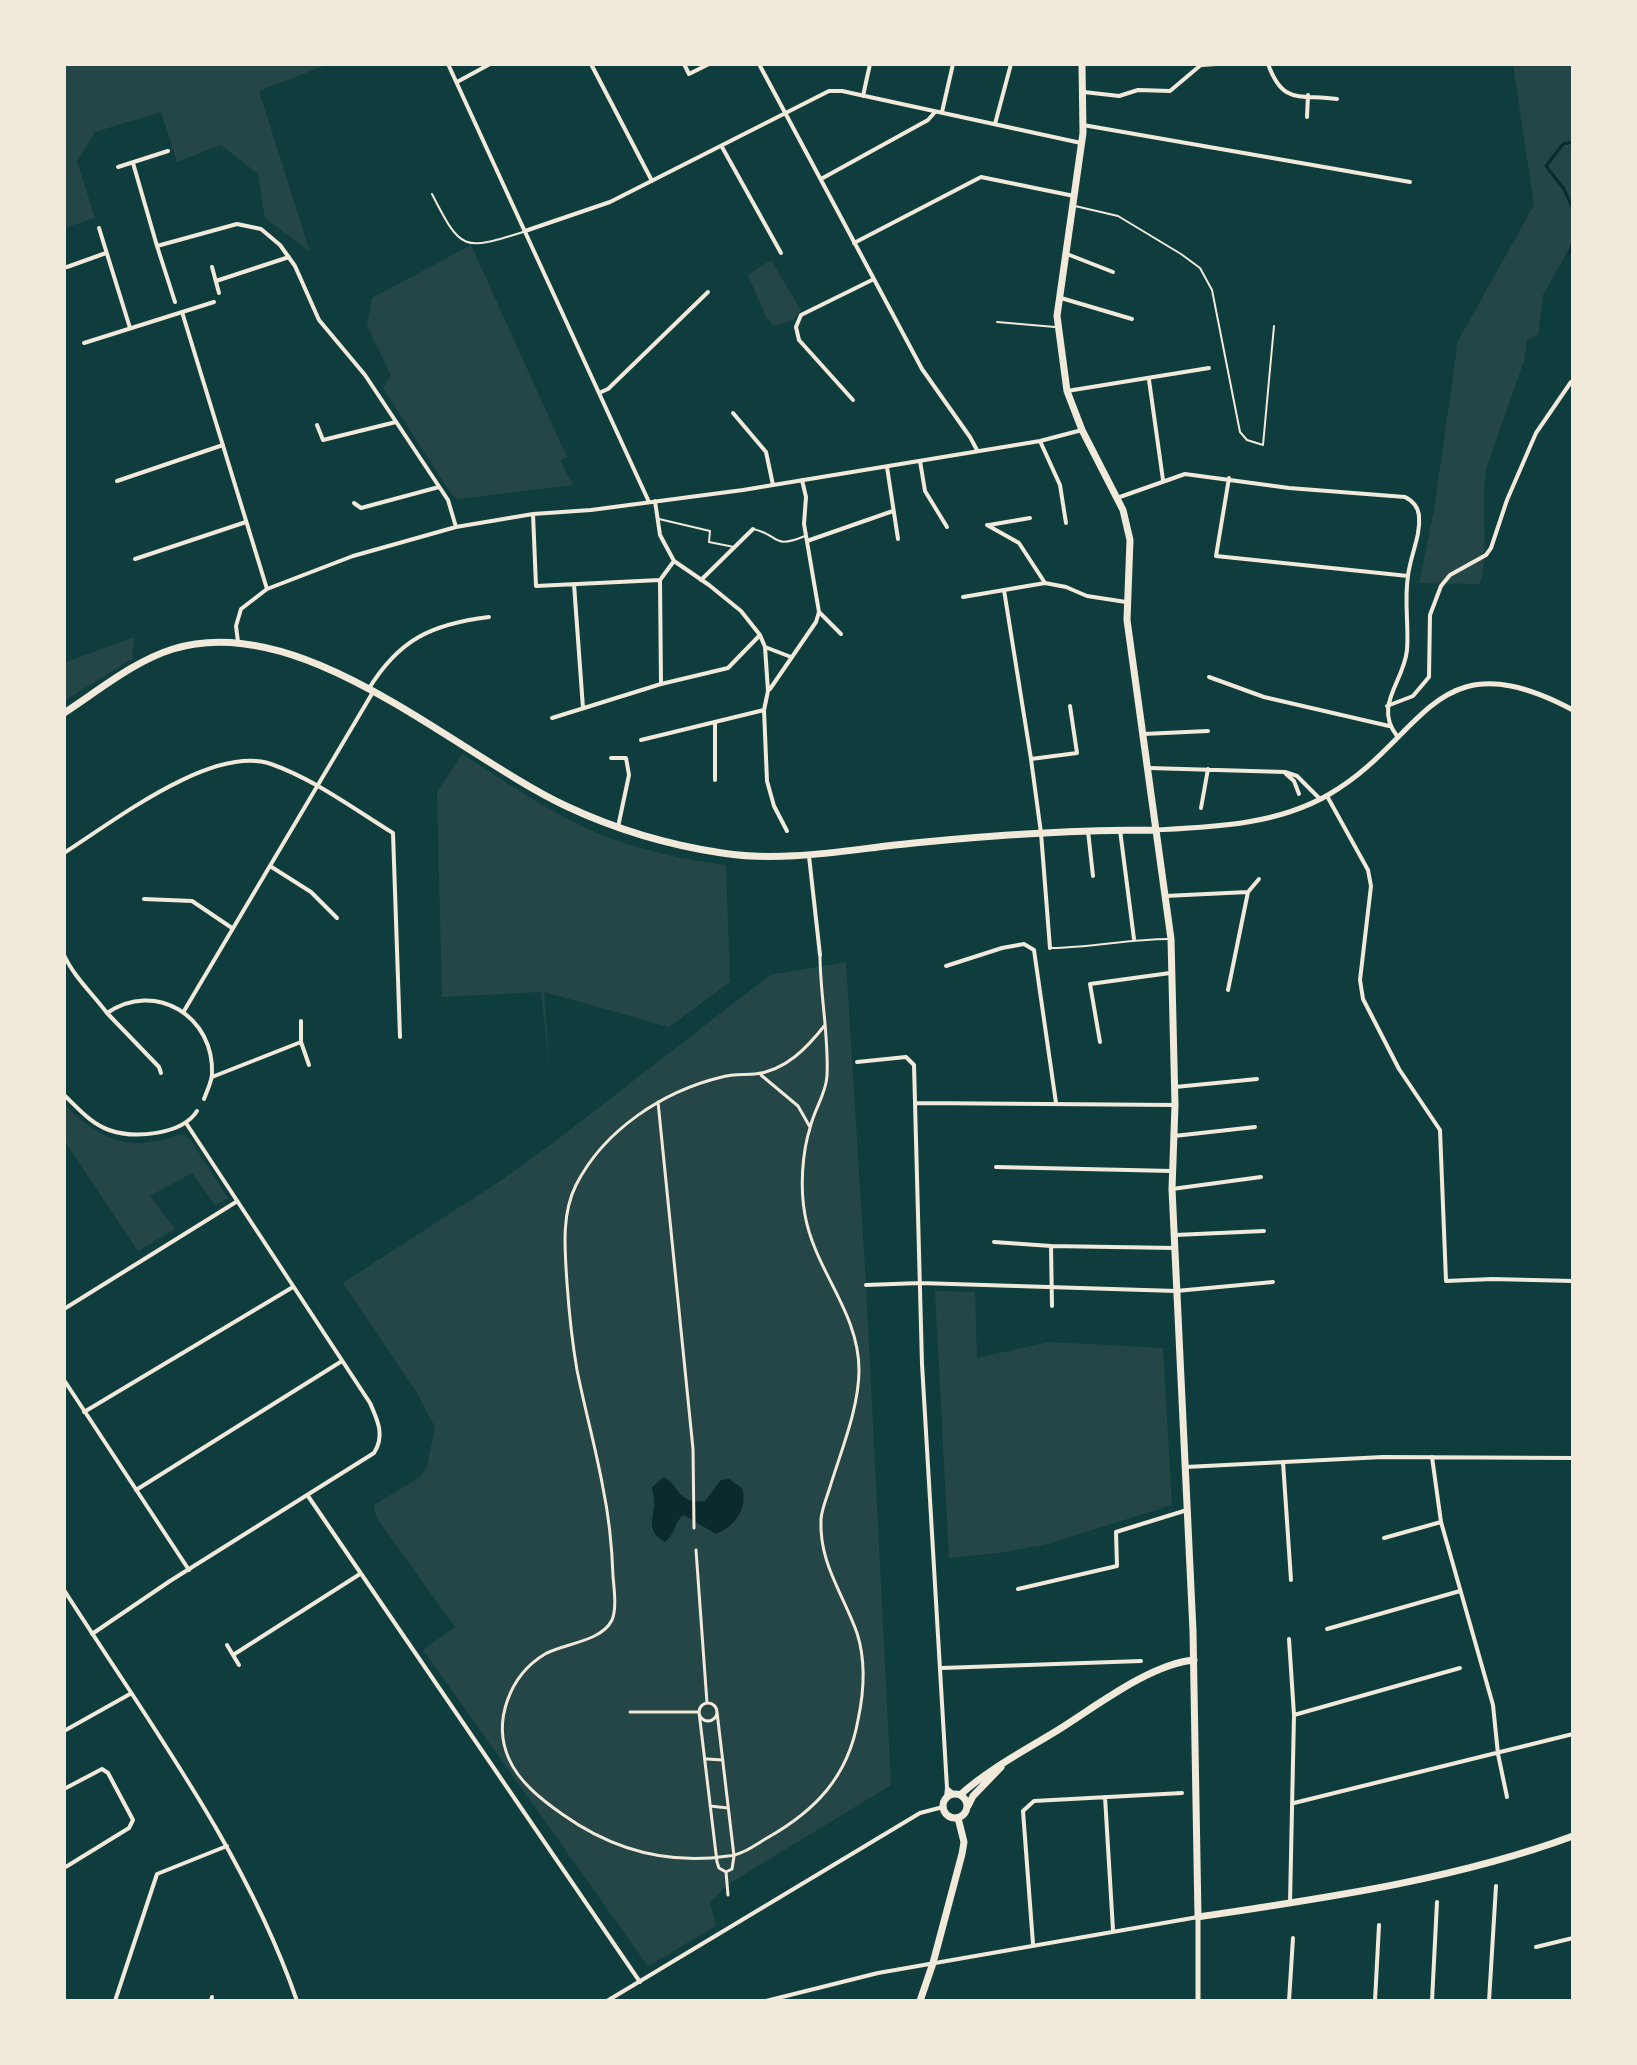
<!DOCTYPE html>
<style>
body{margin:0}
#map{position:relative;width:1637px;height:2065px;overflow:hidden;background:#0f3d3e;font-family:"Nunito Sans",sans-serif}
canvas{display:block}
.frame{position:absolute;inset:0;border:66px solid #f1e9da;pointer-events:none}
</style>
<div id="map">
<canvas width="1637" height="2065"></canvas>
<div class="frame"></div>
</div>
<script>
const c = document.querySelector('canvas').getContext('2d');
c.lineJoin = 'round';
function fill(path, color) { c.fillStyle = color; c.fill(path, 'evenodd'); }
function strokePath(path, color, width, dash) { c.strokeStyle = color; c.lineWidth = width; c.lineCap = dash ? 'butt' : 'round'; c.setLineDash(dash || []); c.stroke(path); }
fill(new Path2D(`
 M64,64H329L259,91L310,252L265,218L258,174L221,145L177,162L161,112L95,132L77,161L95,218L64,228Z
 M1513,64H1573V242L1543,295L1538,335L1527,340L1524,361L1488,463C1478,503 1491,545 1480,584L1419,583L1434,510L1458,341L1534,205Z
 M471,245L567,457L560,460L573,485L459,499L452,495L383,388L391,375L367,326L372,298Z
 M771,260L801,310L793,320L774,326L766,317L748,275Z
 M134,637L132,659L64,701V663Z
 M462,754C508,783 562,821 612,839C649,852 687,860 726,865L730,982L669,1027L544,992L550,1073L541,992L442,997L437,792Z
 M846,962L866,1285L891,1785L727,1885L710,1903L716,1926L648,1966L423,1650L455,1627L376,1517L374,1505L420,1477L427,1467L435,1427L417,1393L343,1283L500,1181L553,1143L770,975Z
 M64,1104C102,1141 129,1153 182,1134L190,1139L228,1198L215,1205L192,1173L150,1196L175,1229L138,1251L64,1140Z
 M935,1291L975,1292L977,1358L1049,1342L1163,1348L1172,1505L1048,1544L999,1553L949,1558Z`), '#244646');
fill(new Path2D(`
 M664,1477C681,1487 677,1504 705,1501L721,1480L729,1479L742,1488C748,1508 735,1527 716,1534L684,1515C674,1521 675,1535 665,1542C649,1533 651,1523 654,1508C655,1501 653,1494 652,1487Z`), '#0a2a2b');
strokePath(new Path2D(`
 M1573,142L1563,144L1546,166L1564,189L1573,209
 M1570,253L1573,241`), '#0a2a2b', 3);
strokePath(new Path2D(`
 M432,194C461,251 463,251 523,232
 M1075,206L1118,216L1181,254L1200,268L1212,290L1240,432L1247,440L1263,445L1274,326
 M997,322L1055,327
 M659,519L710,531L709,542L734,547
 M753,529C781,535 771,550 805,536
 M1051,948C1090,948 1128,939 1168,939`), '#f1e9da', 2);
strokePath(new Path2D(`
 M820,955C820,994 829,1036 827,1076C826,1094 814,1110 810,1128C802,1153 800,1189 805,1215C815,1271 859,1312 859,1370C859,1408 841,1451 830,1487C827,1497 822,1508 821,1519C819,1564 843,1593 857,1633C866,1661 864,1692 858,1720C848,1777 815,1811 767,1838C755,1845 742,1855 728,1856C667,1865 611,1849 562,1814C542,1800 519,1782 509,1759C492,1721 510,1675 545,1654C565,1643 601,1642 612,1620C617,1608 614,1589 613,1576C612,1547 609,1517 603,1488C596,1449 585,1410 577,1370C572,1341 569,1312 567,1283C565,1251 561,1215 576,1185C604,1130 663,1091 722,1077C733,1074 744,1075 755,1074C785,1071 807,1048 825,1025
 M761,1075L798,1106L810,1127
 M658,1102L693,1449L694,1528
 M696,1550L707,1703
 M699 1712a9 9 0 1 1 18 0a9 9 0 1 1-18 0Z
 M630,1712H699L717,1862L719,1868L726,1872L732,1869L734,1856L717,1712
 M707,1759L723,1760
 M710,1806L728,1808
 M726,1872L728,1895`), '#f1e9da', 3);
strokePath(new Path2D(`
 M448,64L649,502
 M591,64L652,181
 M684,64L689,74L709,64
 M759,64L922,369L970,437L977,450
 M1268,64C1283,105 1298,94 1337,99
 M1202,65L1216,64
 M457,82L490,64
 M1084,92L1119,96L1138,90L1170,91L1202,64
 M863,96L870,64
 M942,112L953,64
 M1307,117L1308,95
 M995,124L1011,64
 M1083,125L1410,182
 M722,147L781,253
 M133,163L157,246
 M118,167L168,151
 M821,179L928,120L935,112
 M99,228L130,328
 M525,231L610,202L829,91H842L1081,143
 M854,243L981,177L1074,196
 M1067,254L1113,272
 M67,267L106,253
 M212,267L219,293
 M216,281L289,257
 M1061,298L1132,319
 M175,302L157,246L237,224L261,229L280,245L295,266L319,320L365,375L448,500L456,527
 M182,312L267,589
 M84,343L214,302
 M1149,380L1163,480
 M1067,391L1209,368
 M599,393L608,389L708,292
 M853,400L799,340L796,327L801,315L874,279
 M733,413L766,452L773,485
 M317,425L323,440L396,422
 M1040,441L1060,485L1066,523
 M920,461L925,491L947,527
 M887,467L898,539
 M1229,478L1216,556L1408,576
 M117,481L223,445
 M1117,498L1185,474L1289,488L1405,497C1413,501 1418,506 1419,516C1421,536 1410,556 1408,576C1404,601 1409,626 1407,650C1404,682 1373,705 1397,736
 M655,501L660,535L674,561L709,585L741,611L760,635L765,647L768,691L764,710L767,781L774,806L787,831
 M354,503L361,508L439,487
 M533,514L536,586L660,580
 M987,525L1019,543L1045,583L1066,587L1087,596L1126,602
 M989,525L1030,518
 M807,541L893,511
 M135,559L246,522
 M701,580L753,529
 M574,584L583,708
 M1004,590L1031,759L1041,833L1050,948
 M963,597L1045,583
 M819,612L841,634
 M238,642L236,626L241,609L267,589L353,556L456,527L533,514L591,510L743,490L1040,441L1082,430
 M765,647L791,657
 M1209,677L1264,697L1389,726
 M661,684L660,580L674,561
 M770,689L816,622L819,612L804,524L806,497L802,480
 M368,690C399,639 432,624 489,617
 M1387,706L1413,696L1429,677L1430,615L1441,586L1450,575L1486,555L1491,548L1507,500L1536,433L1571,382
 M552,718L661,684L728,668L760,635
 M715,722V780
 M1143,734L1208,731
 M641,740L764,710
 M611,758H626L629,775L618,827
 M1031,759L1077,753L1070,706
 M1149,768L1285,772L1297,776L1319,798
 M1286,774L1294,781L1299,794
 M1327,796L1368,870L1371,886L1360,980L1363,999L1399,1069L1440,1130L1446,1281L1492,1279L1573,1281
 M1201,808L1208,769
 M1120,830L1134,939
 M1088,831L1093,876
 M64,853C113,822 212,744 271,764C314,779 354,809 393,833L400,1037
 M809,856L820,955
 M270,866L311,892L337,918
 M1165,896L1248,892L1259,879
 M144,899L192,901L232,928
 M64,955C74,977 92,993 107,1013C155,980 215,1016 212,1075C211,1083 207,1091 204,1099
 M946,966L1002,948L1024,944L1034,950L1056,1103
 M1228,990L1248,892
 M184,1011L373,692
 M107,1013L159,1067L161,1073
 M301,1042V1021
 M1100,1042L1090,984L1170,973
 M857,1062L906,1057L914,1065L922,1364L947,1788
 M212,1077L301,1042L309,1065
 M1175,1087L1257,1079
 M64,1095C78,1108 90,1123 109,1130C134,1139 182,1135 197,1111
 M915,1103L1175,1105
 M1174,1136L1255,1127
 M996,1167L1172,1171
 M1172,1189L1261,1177
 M1175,1235L1264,1231
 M994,1242L1051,1246L1175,1248
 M1051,1246L1052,1306
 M866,1285L920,1283L1176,1291L1273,1282
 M64,1309L236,1202
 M64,1380L189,1570
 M84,1412L293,1287
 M1432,1457L1441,1522L1493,1705L1498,1754L1507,1797
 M1283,1462L1291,1580
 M1186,1467L1383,1457L1573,1458
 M136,1490L342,1361
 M308,1496L640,1982
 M1384,1538L1441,1522
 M1018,1589L1117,1566L1116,1532L1187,1510
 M64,1590C149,1723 245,1851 297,2001
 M1327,1629L1460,1591
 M92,1634L170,1581L374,1453C385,1436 378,1421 370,1403L186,1123
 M1289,1639L1294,1715L1290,1903
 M227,1645L239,1665
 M233,1655L360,1574
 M942,1668L1141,1661
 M1294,1715L1460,1668
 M64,1731L130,1694
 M64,1789L102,1769L108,1773L133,1820L129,1828L64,1868
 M1105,1797L1113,1930
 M946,1798L947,1788L954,1794
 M1294,1803L1573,1734
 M1033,1944L1023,1811L1034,1801L1182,1793
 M1536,1947L1573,1938
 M115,2001L157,1874L227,1846
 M211,2001L212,1997
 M607,2001L920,1813L943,1807
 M766,2001L878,1973L1198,1917
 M1289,2001L1293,1938
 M1375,2001L1379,1925
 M1432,2001L1437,1902
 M1489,2001L1496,1886`), '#f1e9da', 4);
strokePath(new Path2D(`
 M1155,830C1213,827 1276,825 1328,795C1426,739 1432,635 1573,710
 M1198,2001V1917`), '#f1e9da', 5);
strokePath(new Path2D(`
 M1082,64L1083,133L1057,316L1067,391L1082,430L1123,510L1130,540L1127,620L1171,939L1175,1105L1172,1189L1193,1631L1198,1917C1324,1898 1454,1880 1573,1836
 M64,713C98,691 134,661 173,649C302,609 456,754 566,806C615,829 668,845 722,853C785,863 851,849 914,843C994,835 1074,830 1155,830
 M943 1806a12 12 0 1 1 24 0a12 12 0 1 1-24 0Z
 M960,1795C989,1769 1024,1751 1058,1730C1095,1707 1150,1664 1194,1660
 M968,1806L973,1796L1001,1767
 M920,2001L933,1963L962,1854L964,1842L958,1818`), '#f1e9da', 7);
</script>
